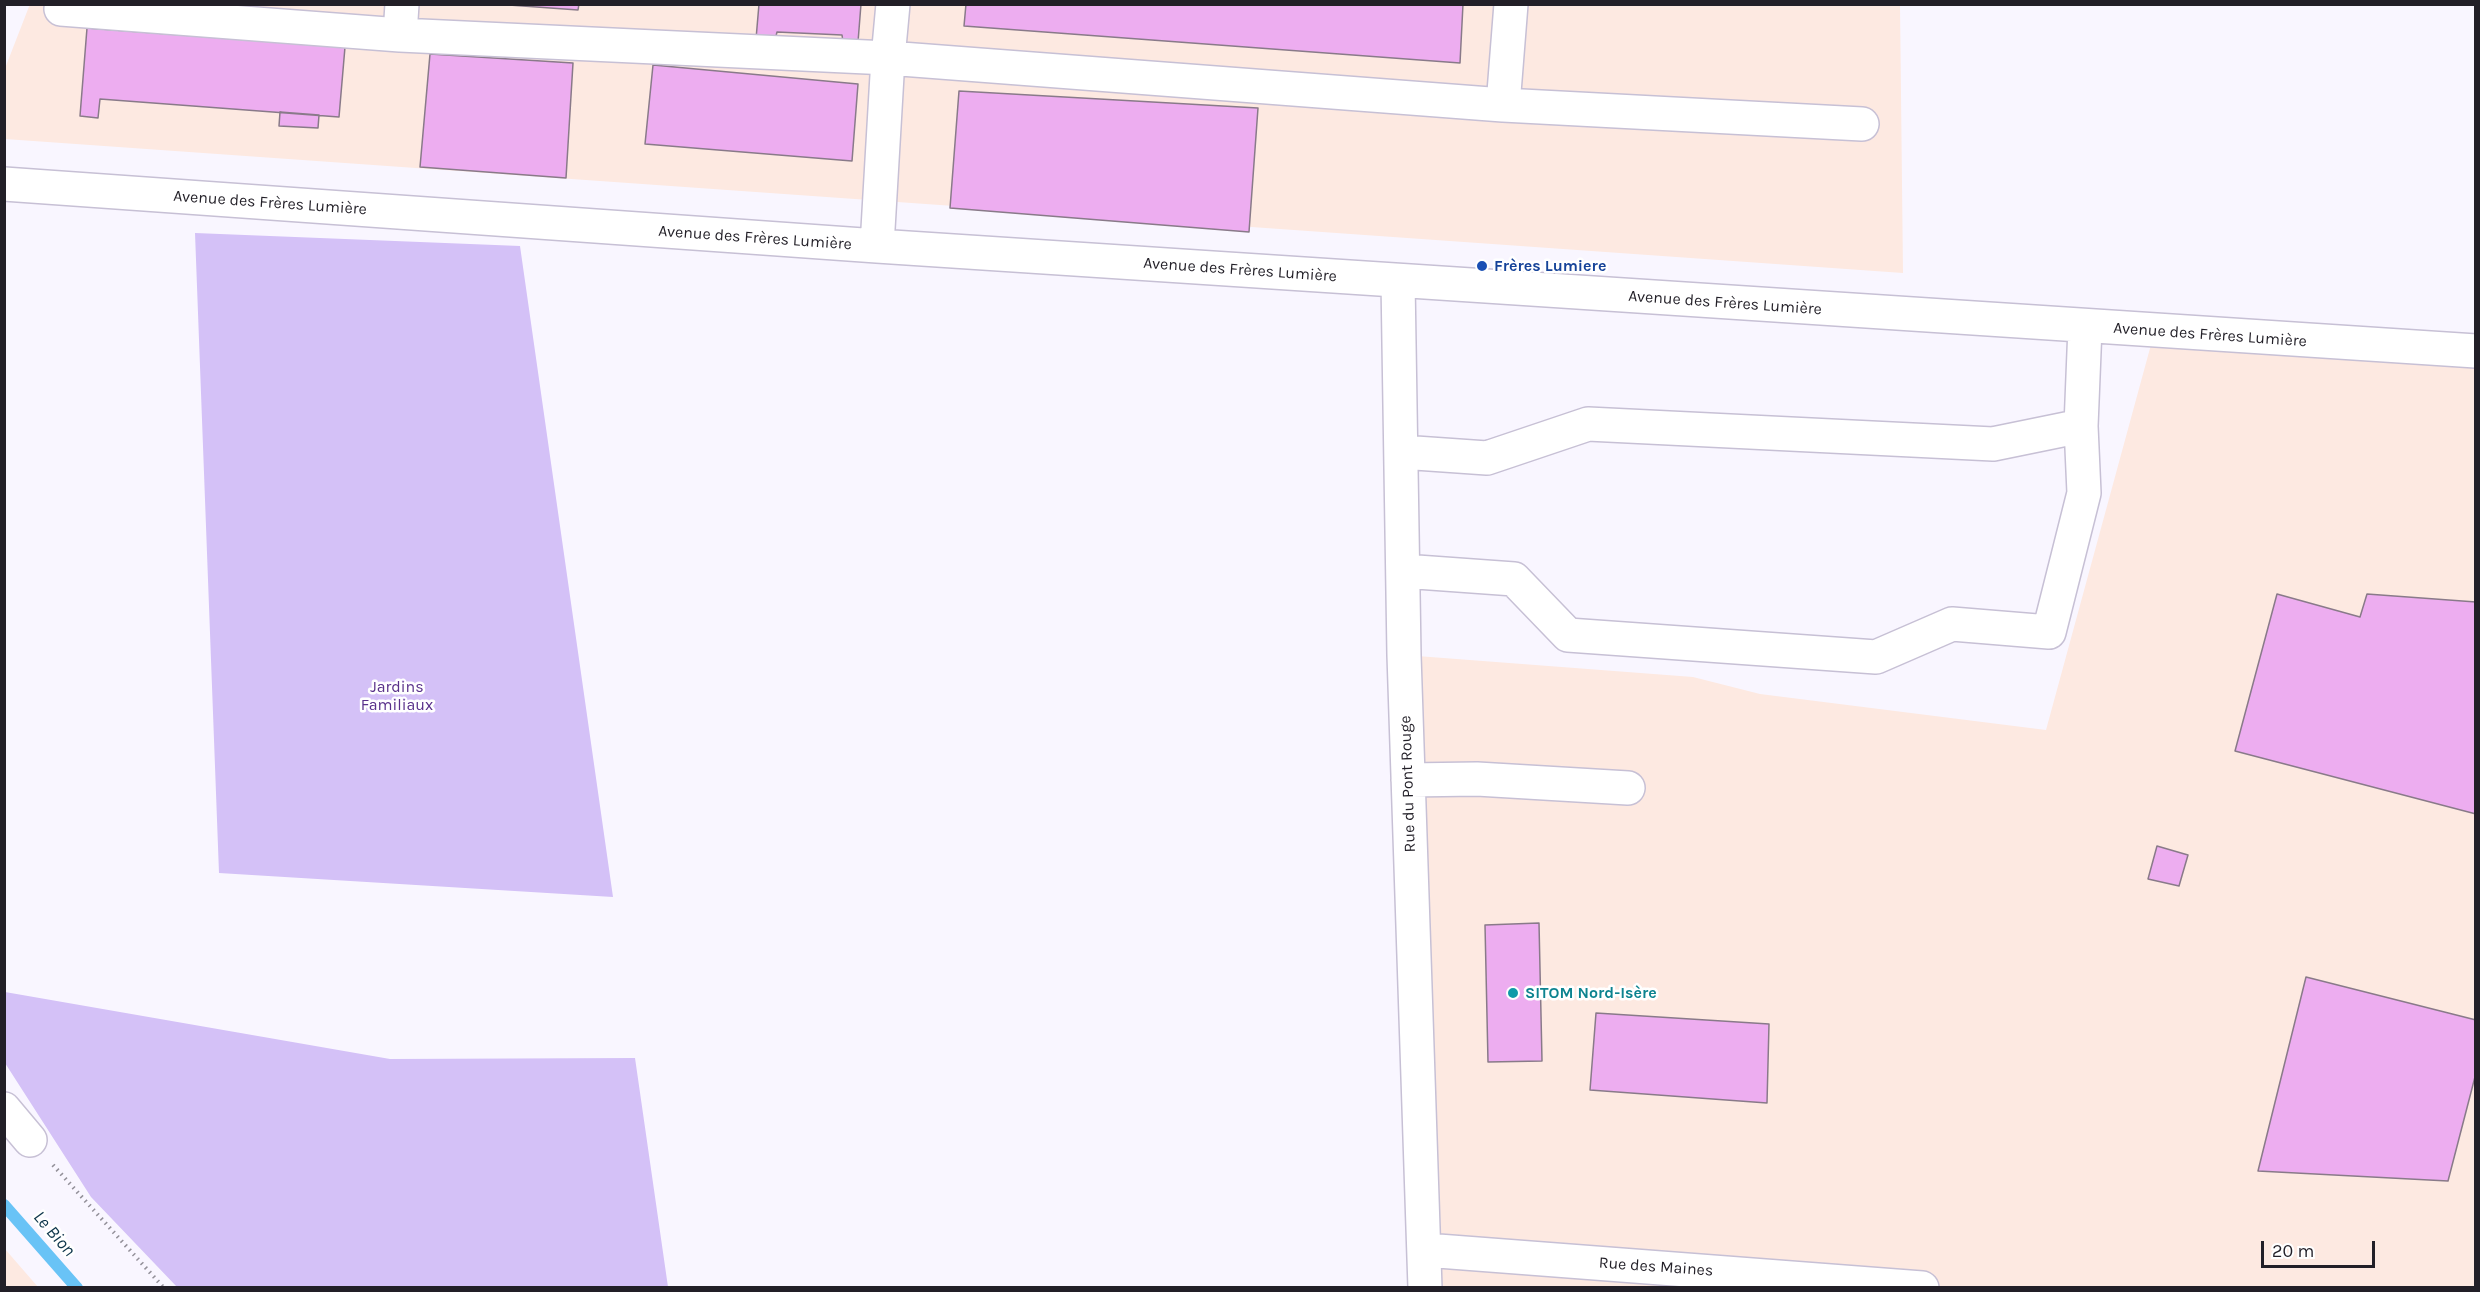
<!DOCTYPE html>
<meta charset="utf-8">
<style>
body{margin:0}
#map{position:relative;width:2480px;height:1292px;overflow:hidden;background:#f9f6ff;font-family:Karla,sans-serif}
canvas{display:block}
.frame{position:absolute;inset:0;border:6px solid #221f27;pointer-events:none}
.scale{position:absolute;left:2261px;top:1241px;width:114px;height:27px;box-sizing:border-box;border:3px solid #221f27;border-top:0;padding-left:8px;font-size:18px;line-height:21px;white-space:nowrap;color:#221f27;-webkit-text-stroke:4px #fff;paint-order:stroke}
</style>
<div id="map">
<canvas width="2480" height="1292"></canvas>
<div class="frame"></div>
<div class="scale">20 m</div>
</div>
<script>
const c = document.querySelector('canvas').getContext('2d');
c.lineJoin = 'round';
function fill(path, color) { c.fillStyle = color; c.fill(path, 'evenodd'); }
function strokePath(path, color, width, dash) { c.strokeStyle = color; c.lineWidth = width; c.lineCap = dash ? 'butt' : 'round'; c.setLineDash(dash || []); c.stroke(path); }
function label(font, color, halo, rows, align = 'center') {
  c.font = font + ' Karla,sans-serif'; c.lineWidth = 5; c.setLineDash([]); c.textBaseline = 'middle'; c.strokeStyle = halo; c.fillStyle = color; for (const [text, x, y, turn = 0] of rows) {
    c.save(); c.translate(x, y); c.rotate((+turn || 0) * Math.PI / 180); c.textAlign = isNaN(turn) ? turn : align; if (halo) c.strokeText(text, 0, 0); c.fillText(text, 0, 0); c.restore();
  }
}
fill(new Path2D(`
 M30,4L1900,5L1903,273L5,139L4,71Z
 M2155,330L2475,351V1287H1425L1404,655L1693,677L1760,694L2046,730Z
 M5,1249L38,1287H5Z`), '#fde9e1');
fill(new Path2D(`
 M195,233L520,246L613,897L219,873Z
 M5,992L390,1059L635,1058L668,1287H177L91,1197L5,1063Z`), '#d4c1f7');
strokePath(new Path2D(`
 M4,1205L77,1288`), '#69c3f6', 12);
const building = new Path2D(`
 M495,4H579L578,10Z
 M759,4H861L858,42H843L842,35L777,32L775,40L756,39Z
 M966,4H1463L1460,63L964,26Z
 M87,28L345,47L339,117L100,99L98,118L80,116Z
 M430,54L573,63L566,178L420,167Z
 M653,65L858,84L852,161L645,144Z
 M959,91L1258,108L1249,232L950,208Z
 M280,112L319,115L318,128L279,126Z
 M2277,594L2360,617L2367,594L2476,602V814L2235,751Z
 M2157,846L2188,855L2179,886L2148,879Z
 M1539,923L1542,1061L1488,1062L1485,925Z
 M2306,977L2476,1020V1073L2448,1181L2258,1171Z
 M1596,1013L1769,1024L1767,1103L1590,1090Z`);
fill(building, '#edadf0');
strokePath(building, '#897a89', 1.5);
const minor = new Path2D(`
 M64,4L61,9L400,35L888,58L877,246
 M893,4L888,58L1503,105L1862,124
 M400,35L402,4
 M1503,105L1511,4
 M4,184L877,246L2476,351
 M1398,281L1404,655L1425,1288
 M1401,452L1487,458L1588,424L1993,444L2081,426
 M1403,571L1514,579L1568,635L1876,657L1952,624L2049,632L2084,493L2081,426L2085,327
 M1408,780L1477,779L1628,788
 M4,1109L30,1140
 M1425,1250L1922,1288`);
strokePath(minor, '#c7c0d5', 36);
strokePath(new Path2D(`
 M53,1165L164,1288`), '#939099', 4, [1.5, 4.5]);
strokePath(minor, '#fff', 33);
for (const [x, y, r, color] of [
 [1482,266,6,"#1a4fb4"],
 [1513,993,6,"#0f9aa8"]
]) { const dot = new Path2D(); dot.arc(x, y, r, 0, 2 * Math.PI); c.fillStyle = color; c.fill(dot); strokePath(dot, '#fff', 2); }
label('16px', '#221f27', '#fff', [
 ["Avenue des Frères Lumière",270,203,4],
 ["Avenue des Frères Lumière",755,238,4],
 ["Avenue des Frères Lumière",1240,270,4],
 ["Avenue des Frères Lumière",1725,303,4],
 ["Avenue des Frères Lumière",2210,335,4],
 ["Rue du Pont Rouge",1408,784,-92],
 ["Rue des Maines",1656,1267,4]
]);
label('bold 16px', '#164399', '#fff', [
 ["Frères Lumiere",1494,266]
], 'left');
label('16px', '#59308a', '#fff', [
 ["Jardins",397,687],
 ["Familiaux",397,705]
]);
label('bold 16px', '#0d838f', '#fff', [
 ["SITOM Nord-Isère",1525,993]
], 'left');
label('italic 18px', '#0d354a', '#fff', [
 ["Le Bion",54,1234,49]
]);
</script>
